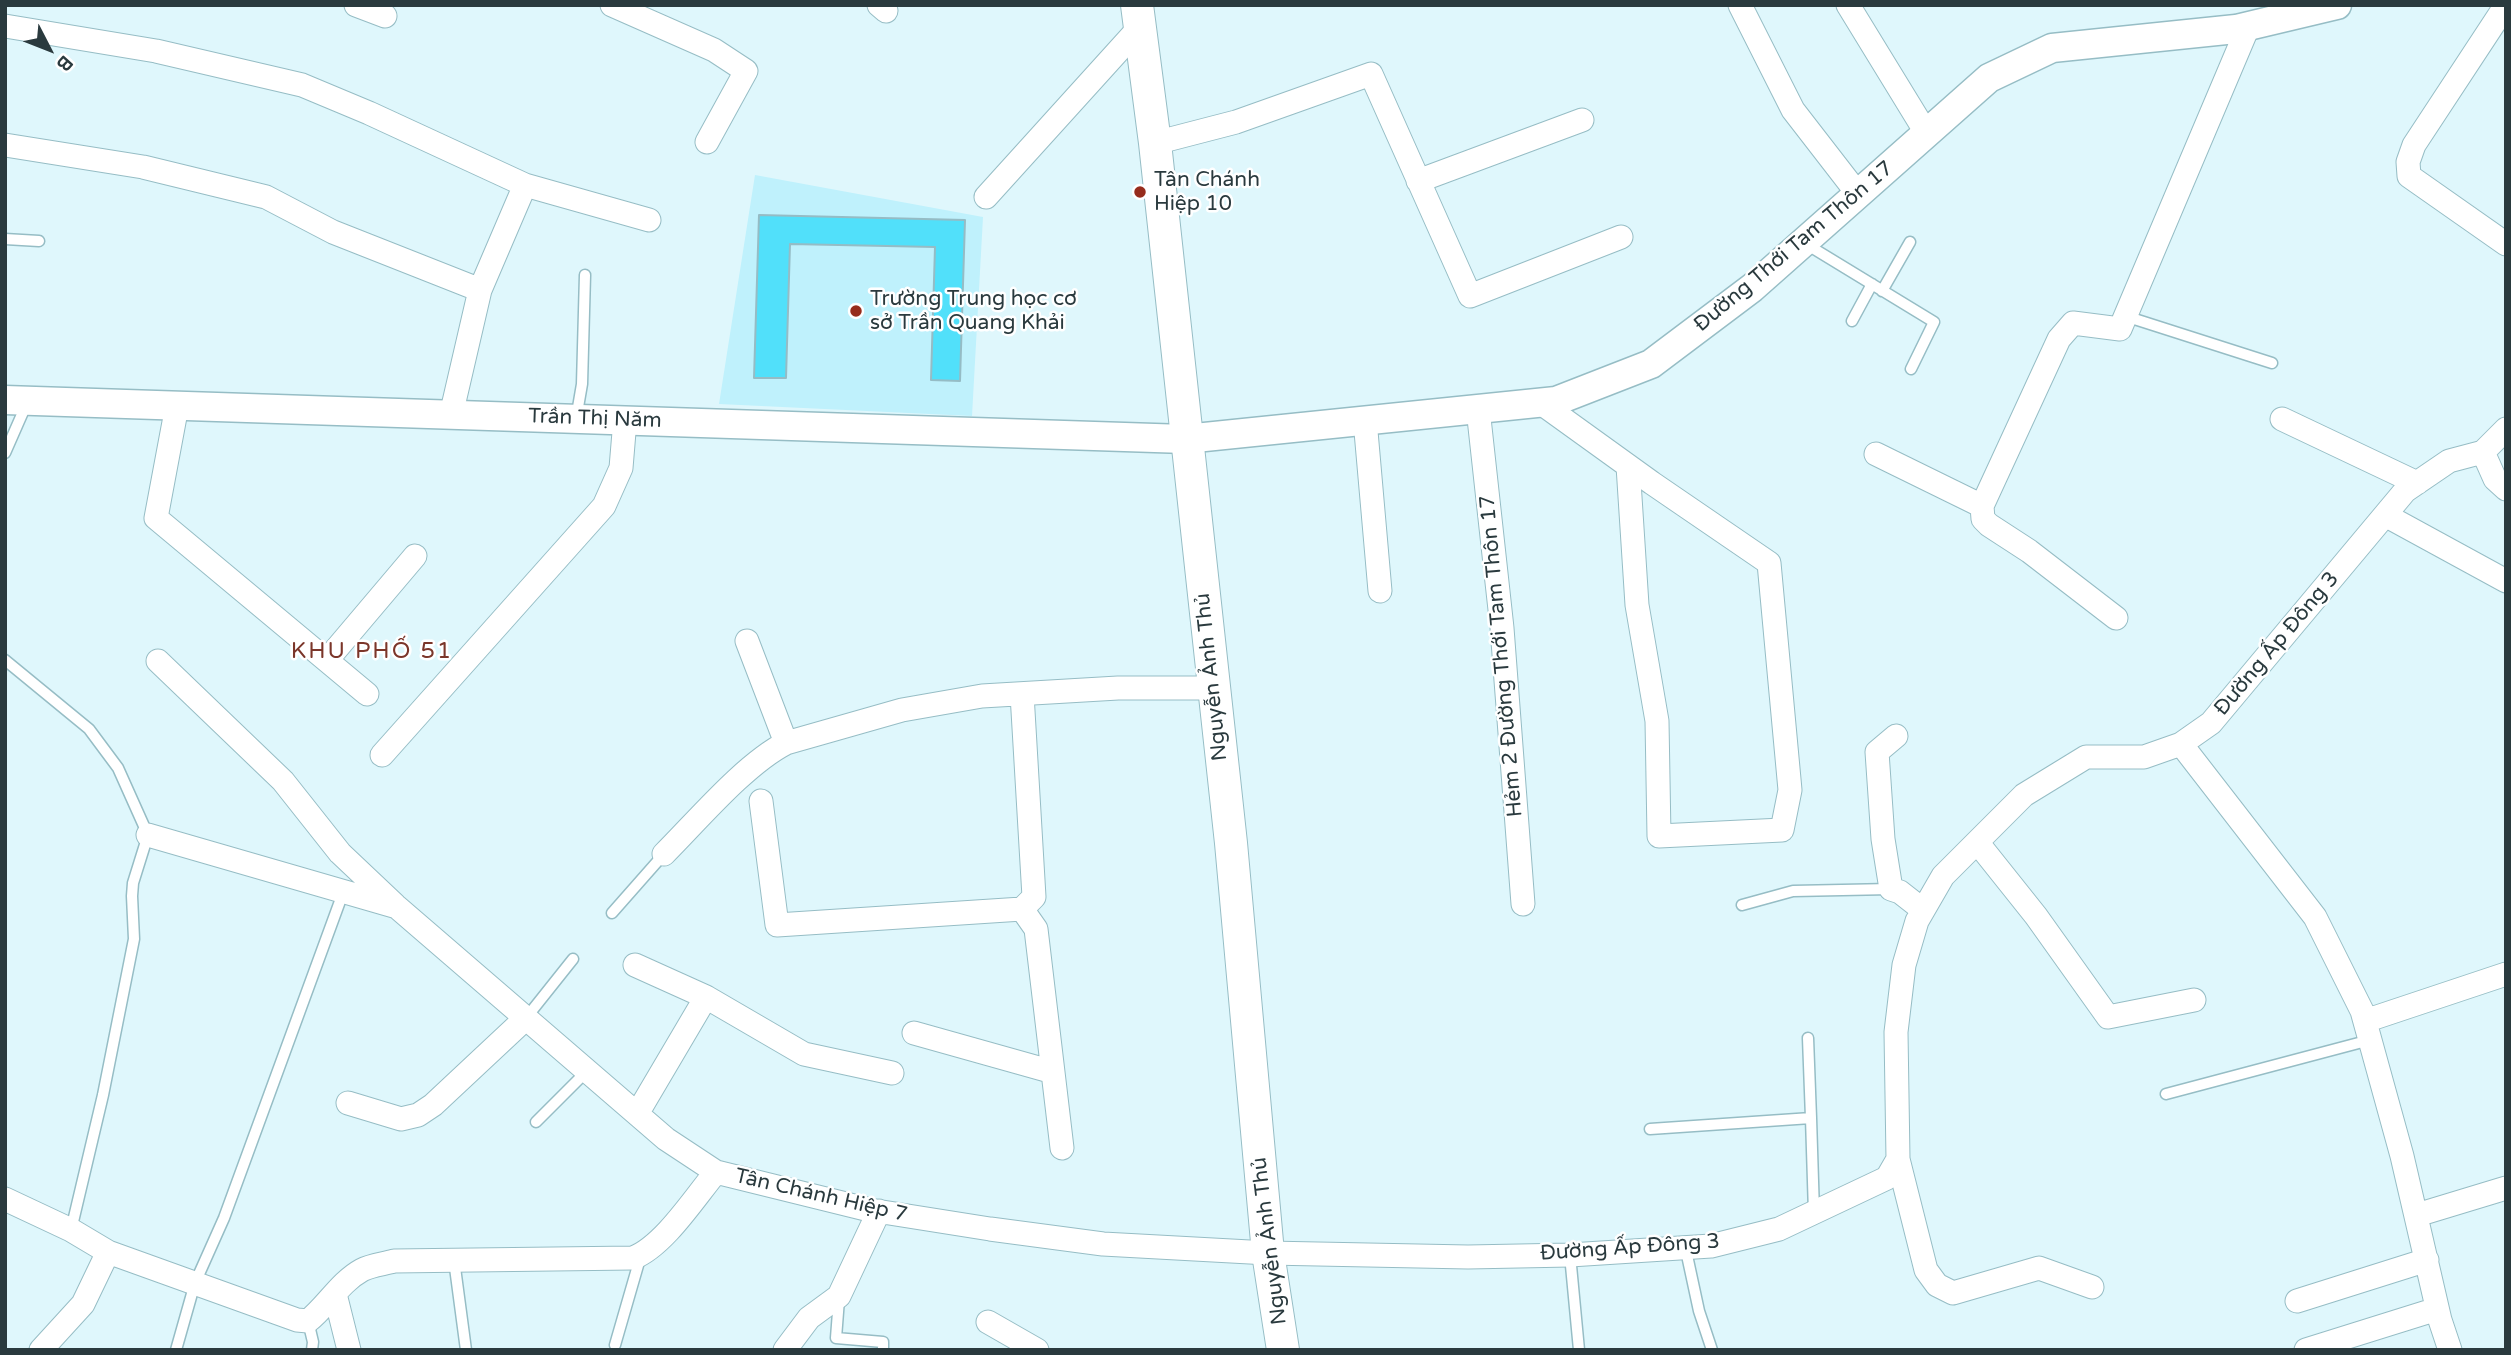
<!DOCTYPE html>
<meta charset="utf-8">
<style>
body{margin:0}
#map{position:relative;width:2511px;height:1355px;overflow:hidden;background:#dff7fc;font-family:"Varela Round",sans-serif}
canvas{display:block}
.frame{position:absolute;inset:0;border:7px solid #2a3a3e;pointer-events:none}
.north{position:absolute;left:14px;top:14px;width:70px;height:70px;-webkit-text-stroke:5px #fff;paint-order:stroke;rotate:132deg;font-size:19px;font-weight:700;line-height:28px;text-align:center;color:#2a3a3e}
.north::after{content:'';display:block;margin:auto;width:24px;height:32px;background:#2a3a3e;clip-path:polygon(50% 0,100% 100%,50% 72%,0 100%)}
</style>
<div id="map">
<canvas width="2511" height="1355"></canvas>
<div class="frame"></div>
<div class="north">B</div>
</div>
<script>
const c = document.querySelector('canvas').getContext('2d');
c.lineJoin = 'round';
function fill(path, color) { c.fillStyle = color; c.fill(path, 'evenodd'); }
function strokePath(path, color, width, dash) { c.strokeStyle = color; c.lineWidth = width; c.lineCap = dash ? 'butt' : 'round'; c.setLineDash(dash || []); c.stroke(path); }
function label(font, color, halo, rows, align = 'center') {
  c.font = font + ' "Varela Round",sans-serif'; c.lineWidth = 5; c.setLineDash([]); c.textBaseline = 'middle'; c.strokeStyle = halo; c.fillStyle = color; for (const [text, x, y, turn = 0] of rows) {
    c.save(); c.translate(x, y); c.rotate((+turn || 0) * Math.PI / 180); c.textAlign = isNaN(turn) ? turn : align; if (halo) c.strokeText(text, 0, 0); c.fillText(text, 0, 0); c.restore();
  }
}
fill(new Path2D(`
 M755,175L983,217L972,416L719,404Z`), '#bff1fc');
const building = new Path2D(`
 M759,215L965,220L960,381L931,380L935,247L790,244L786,378H754Z`);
fill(building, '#51e0fa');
strokePath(building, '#95bcc5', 2);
const service = new Path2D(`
 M5,239L39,241
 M1806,244L1934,322L1911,369
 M1882,291L1910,242
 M2125,316L2272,363
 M1852,321L1872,284
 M576,419L582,384L585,275
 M5,453L27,403
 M5,660L89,729L118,768L148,835L133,883L132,896L134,939L103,1095L71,1230
 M1742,905L1793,891L1891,889
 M612,913L664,854
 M526,1018L573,959
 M1808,1038L1811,1118
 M2166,1094L2370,1040
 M536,1122L588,1070
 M1650,1129L1811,1118L1814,1213
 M1685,1246L1699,1311L1712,1350
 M1570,1255L1579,1350
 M454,1260L466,1350
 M839,1299L836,1338L883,1342V1350
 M308,1321L313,1342L312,1350
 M615,1345L641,1255
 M176,1350L195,1283L224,1218L343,893`);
const minor = new Path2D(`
 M356,5L385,16
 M612,5L714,50L746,71L707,142
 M879,5L886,11
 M1740,5L1793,110L1858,194
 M1848,5L1927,134
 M2506,5L2414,145L2408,162L2409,176L2506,244
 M5,26L156,51L302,85L369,113L525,185L480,290L451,415
 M1155,143L1236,122L1371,74L1470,296L1621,237
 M5,145L143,167L266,197L333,232L480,290
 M1418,181L1582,120
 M525,185L649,220
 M986,197L1139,28
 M1541,403L1652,483L1769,563L1790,790L1782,830L1659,836L1657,721L1637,605L1628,466
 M177,406L156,518L367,694
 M1478,409L1502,628L1523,904
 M2282,419L2417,483
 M1365,420L1380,591
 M2483,452L2495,479L2506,489
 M1876,454L1982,506L2059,339L2073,323L2120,329L2248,27
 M1982,506L1983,519L1989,525L2029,551L2116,618
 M2385,515L2506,581
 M747,641L786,743
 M327,660L415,556
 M158,661L283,781L340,853L395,905
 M1896,736L1877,752L1883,839L1891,889L1900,892L1923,910
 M2181,744L2315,917L2362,1011L2402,1156L2440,1320L2450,1350
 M382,755L604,506L621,468L625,420
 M761,801L777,925L1022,909L1034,897L1022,694
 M148,835L397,907L666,1139L716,1172
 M1977,842L2036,916L2108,1017L2194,1000
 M664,854C698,820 745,764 786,743L902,710L982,696L1118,688H1214
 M1022,909L1036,929L1062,1148
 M635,965L706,997
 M2365,1021L2506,974
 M914,1033L1053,1072
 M348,1103L401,1119L418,1115L433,1105L526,1018
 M637,1114L706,997L804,1054L892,1073
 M1898,1159L1926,1270L1937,1285L1953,1293L2039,1268L2092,1287
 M5,1199L71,1230L108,1252L297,1320L308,1321C327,1306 340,1282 362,1270C371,1265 384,1264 394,1261L633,1258C664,1246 695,1197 716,1172L870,1210L990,1229L1103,1244L1268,1253L1468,1257L1570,1255L1711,1246L1779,1229L1887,1178L1898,1159L1896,1032L1904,965L1917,921L1943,876L2024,795L2086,757H2144L2181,744L2211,723L2405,491L2449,461L2483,452L2506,429
 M2417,1215L2506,1188
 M335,1294L349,1350
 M2297,1301L2427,1260
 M988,1322L1037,1350
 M41,1350L83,1304L108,1252
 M785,1350L809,1318L839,1296L879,1211
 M2306,1350L2437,1309`);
const tertiary = new Path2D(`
 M5,400L1185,439L1556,401L1651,364L1752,288L1989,78L2052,48L2236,29L2337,5`);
const secondary = new Path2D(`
 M1137,5L1155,143L1231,843L1268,1253L1283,1350`);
strokePath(service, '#96bdc5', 13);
strokePath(minor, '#96bdc5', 25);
strokePath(tertiary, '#96bdc5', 31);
strokePath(secondary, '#96bdc5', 34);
strokePath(service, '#fff', 10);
strokePath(minor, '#fff', 23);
strokePath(tertiary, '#fff', 28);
strokePath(secondary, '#fff', 32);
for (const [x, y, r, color] of [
 [1140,192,7,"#962c1c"],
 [856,311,7,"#962c1c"]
]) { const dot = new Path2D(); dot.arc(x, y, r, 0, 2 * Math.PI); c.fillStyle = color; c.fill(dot); strokePath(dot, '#fff', 2.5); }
label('21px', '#2a3a3e', '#fff', [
 ["Tân Chánh",1154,180],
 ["Hiệp 10",1154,204],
 ["Trường Trung học cơ",870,299],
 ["sở Trần Quang Khải",870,323]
], 'left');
label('21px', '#2a3a3e', '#fff', [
 ["Đường Thới Tam Thôn 17",1794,247,-40],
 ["Trần Thị Năm",595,419,2],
 ["Đường Ấp Đông 3",2277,644,-50],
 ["Hẻm 2 Đường Thới Tam Thôn 17",1502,656,-95],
 ["Nguyễn Ảnh Thủ",1212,677,-96],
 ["Tân Chánh Hiệp 7",821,1196,13],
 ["Nguyễn Ảnh Thủ",1270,1241,-97],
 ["Đường Ấp Đông 3",1630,1248,-4]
]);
c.letterSpacing = '2px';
label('23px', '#7b362a', '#fff', [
 ["KHU PHỐ 51",372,652]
]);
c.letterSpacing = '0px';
</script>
